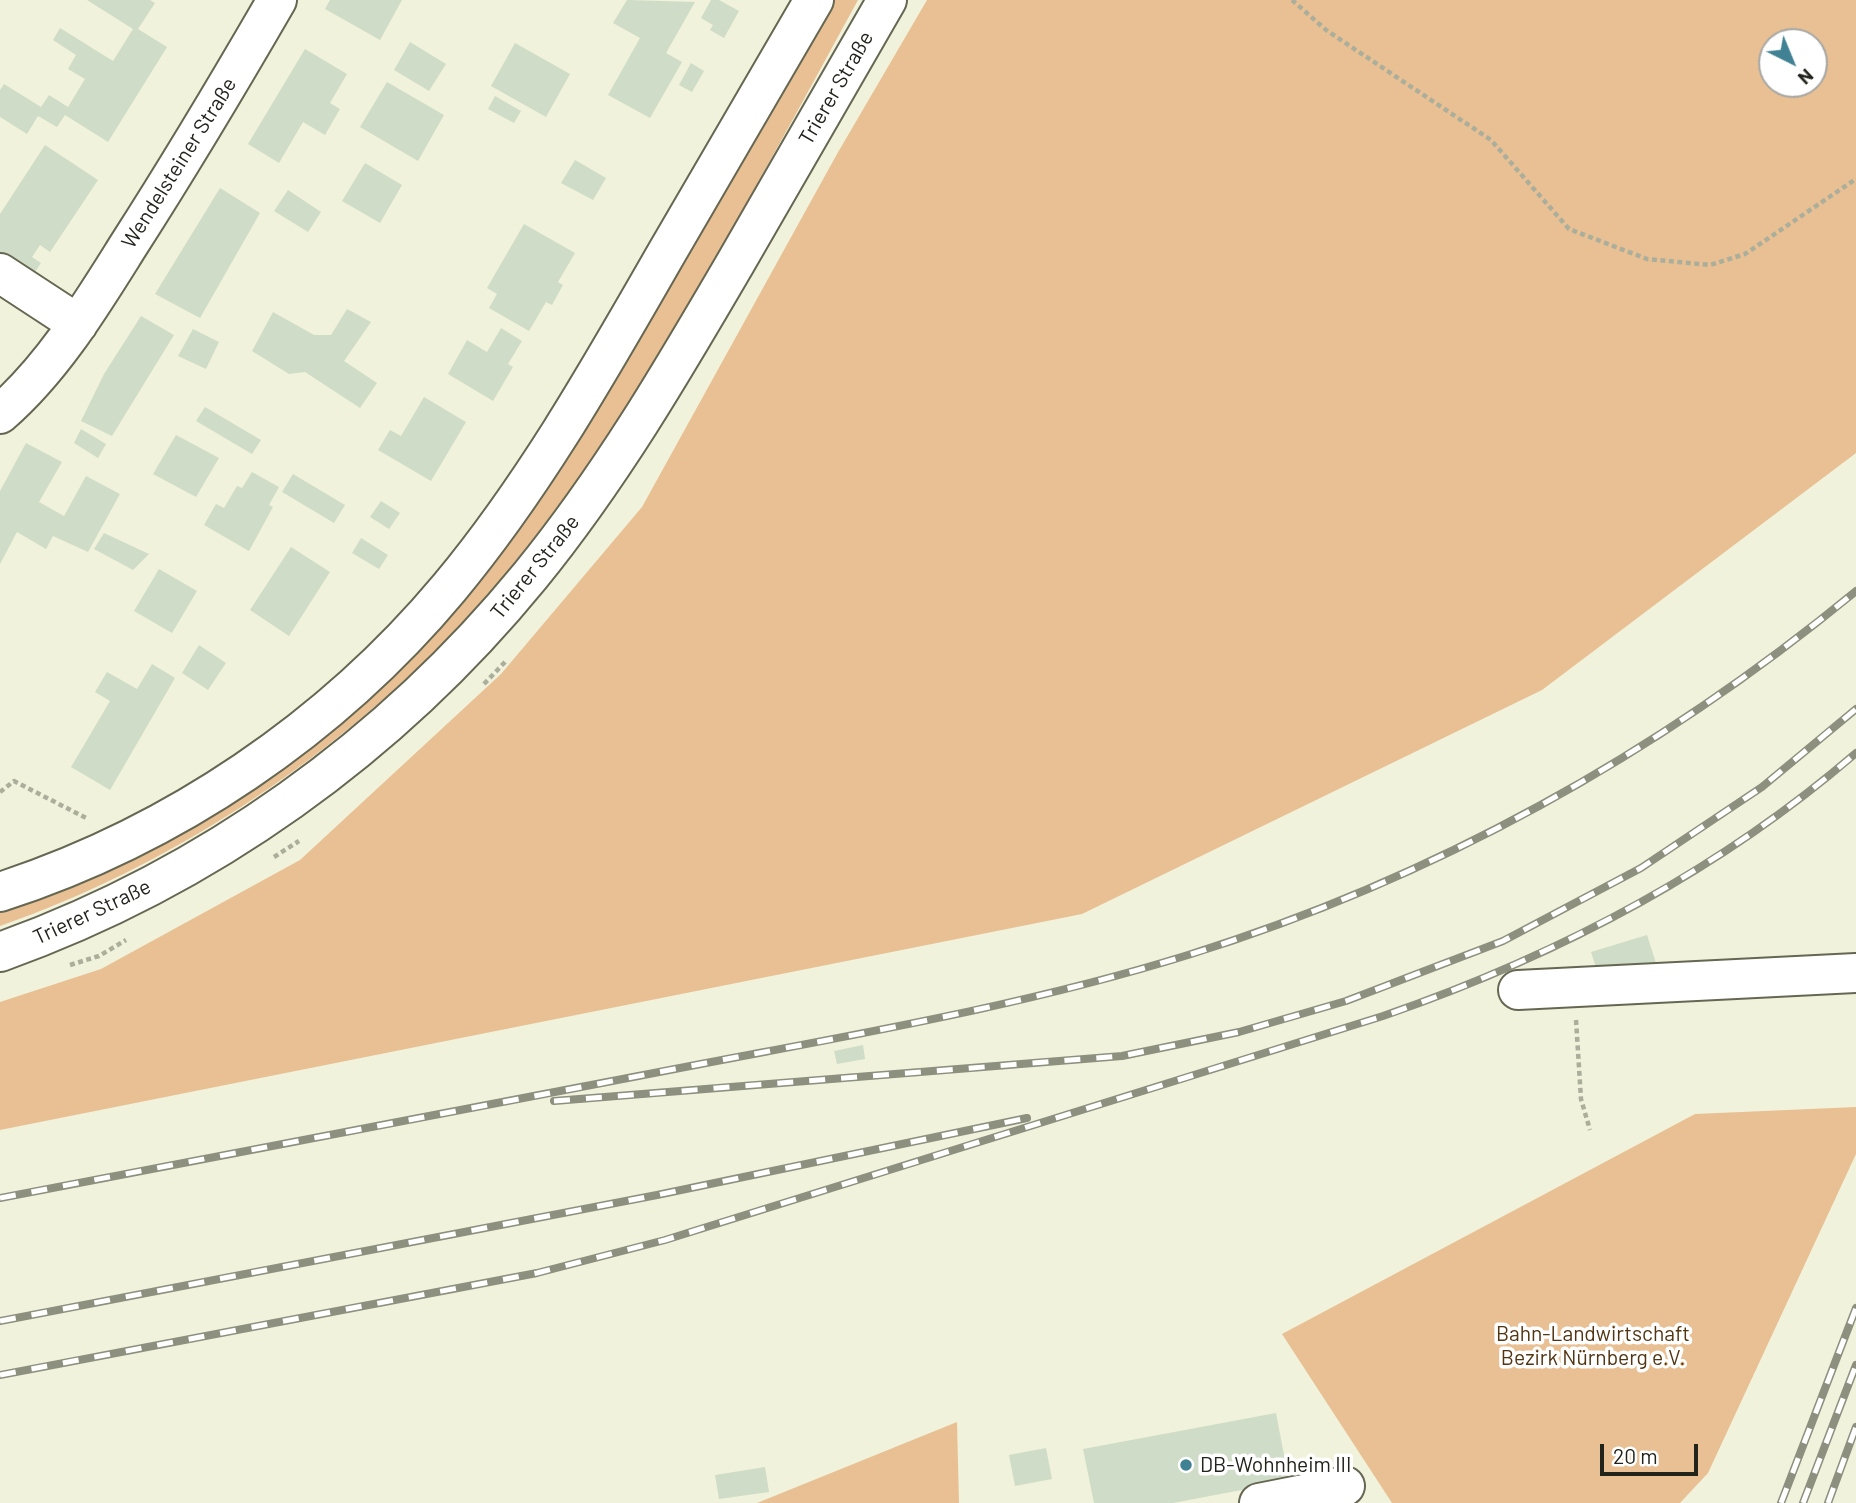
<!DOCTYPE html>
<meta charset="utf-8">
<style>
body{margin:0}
#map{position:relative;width:1856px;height:1503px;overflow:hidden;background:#f0f2db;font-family:Barlow,sans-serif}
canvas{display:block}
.north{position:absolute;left:1758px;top:28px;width:70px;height:70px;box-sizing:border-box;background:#fff;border:2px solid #a7a7a4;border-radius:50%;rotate:137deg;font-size:19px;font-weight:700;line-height:28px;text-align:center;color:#22231b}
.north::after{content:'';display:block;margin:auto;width:24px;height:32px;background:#408194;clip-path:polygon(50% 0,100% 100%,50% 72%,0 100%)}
.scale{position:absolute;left:1600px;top:1444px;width:98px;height:32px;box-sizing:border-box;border:4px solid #22231b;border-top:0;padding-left:9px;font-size:21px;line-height:24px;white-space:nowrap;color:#22231b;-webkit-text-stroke:5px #fff;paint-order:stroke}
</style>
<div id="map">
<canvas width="1856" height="1503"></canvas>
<div class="north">N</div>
<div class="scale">20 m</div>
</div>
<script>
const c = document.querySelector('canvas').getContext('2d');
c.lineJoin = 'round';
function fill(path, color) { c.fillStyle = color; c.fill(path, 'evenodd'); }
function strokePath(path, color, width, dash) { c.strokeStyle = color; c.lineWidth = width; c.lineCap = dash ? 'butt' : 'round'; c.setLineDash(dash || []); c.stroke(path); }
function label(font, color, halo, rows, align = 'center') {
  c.font = font + ' Barlow,sans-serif'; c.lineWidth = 7; c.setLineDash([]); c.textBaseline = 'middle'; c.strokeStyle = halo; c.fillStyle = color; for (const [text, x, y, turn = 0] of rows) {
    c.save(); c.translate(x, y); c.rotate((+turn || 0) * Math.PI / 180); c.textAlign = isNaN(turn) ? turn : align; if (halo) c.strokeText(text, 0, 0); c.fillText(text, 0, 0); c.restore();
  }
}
fill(new Path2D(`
 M826,0H858C802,103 746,206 687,307C661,350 637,395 609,436C560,505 509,574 451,635C326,763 169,867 0,926V904L412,647Z
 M927,0H1856V453L1542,690L1082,914L0,1130V1002L101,969L300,860L501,674L642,507L837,154ZM1772,42H1814V84H1772Z
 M1856,1107V1154L1708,1473L1680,1503H1392L1282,1334L1695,1114Z
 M957,1422L959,1503H757Z`), '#e8c093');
fill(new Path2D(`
 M87,0H150L155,3L138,29L167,47L108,142L65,115L57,127L38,116L27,134L0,117V90L4,84L41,107L49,95L68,107L85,79L68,69L76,55L53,40L60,28L113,61L133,29Z
 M330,0H402L380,40L325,9Z
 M627,0L695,2L666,53L682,62L650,118L608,95L640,38L613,23Z
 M711,0H719L739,11L724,38L710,30L713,25L701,18Z
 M410,42L446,64L429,91L394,70Z
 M515,43L570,74L546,117L491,86Z
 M305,49L347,74L330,103L340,109L325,135L303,122L279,163L248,144Z
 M691,63L704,71L692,92L679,85Z
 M387,82L444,115L418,161L360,127Z
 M495,96L521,111L514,123L488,109Z
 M45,145L98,180L50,252L40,245L32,257L41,263L30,280L0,260V214Z
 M575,160L606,178L593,200L561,183Z
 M365,163L402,185L380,223L342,201Z
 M220,188L260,213L200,318L155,294Z
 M288,190L321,212L308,232L274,211Z
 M524,224L575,253L558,282L563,285L552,305L546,302L529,331L489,308L497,294L487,288Z
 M347,309L371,322L344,361L377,383L360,408L305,372L289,374L252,351L273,312L314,335H331Z
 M141,316L174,335L112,436L81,421L104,374Z
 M501,328L522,341L508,364L513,367L493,401L448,374L467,340L487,352Z
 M193,329L219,342L206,369L178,356Z
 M424,397L466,422L431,481L378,450L390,430L401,436Z
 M205,407L261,440L252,454L196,421Z
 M81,429L106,444L98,458L74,443Z
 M176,435L219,458L196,497L153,474Z
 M26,443L62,462L39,502L64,516L86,476L120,494L88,552L53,536L46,549L17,532L0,564V491Z
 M252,472L279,487L269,505L273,507L249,551L204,525L216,504L224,508L237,486L242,488Z
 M293,474L345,505L334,523L282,492Z
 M381,501L400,513L389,529L370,517Z
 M104,533L149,554L133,570L94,549Z
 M361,538L388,555L379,569L352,553Z
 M291,547L330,572L289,636L250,610Z
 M159,569L197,591L172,633L134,611Z
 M199,645L226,663L208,690L182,673Z
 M152,664L175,678L110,790L71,767L110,701L95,692L107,672L137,689Z
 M1647,935L1656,963L1600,980L1591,952Z
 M863,1045L865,1059L837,1064L834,1051Z
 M1276,1413L1289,1481L1173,1503H1094L1083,1449Z
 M1046,1448L1052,1479L1015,1486L1009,1455Z
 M765,1467L769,1492L719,1499L715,1475Z`), '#cfdcc7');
const minor = new Path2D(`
 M0,273L78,324
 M0,414C53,368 91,305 128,246C180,165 229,83 277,0
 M1518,990L1856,973
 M1259,1503L1345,1486`);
const major = new Path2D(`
 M0,892C173,836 332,728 449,588C534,486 600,369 666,254C715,169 765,85 814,0
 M0,952C207,878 391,746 530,576C610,478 673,370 736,262C786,175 837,87 887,0`);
strokePath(minor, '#656752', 42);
strokePath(major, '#656752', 42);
strokePath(new Path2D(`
 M1292,0L1326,30L1491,140L1569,229L1647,259L1710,265L1745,254L1856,179
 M484,684L505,662
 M0,792L14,781L88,819
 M274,857L299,841
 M70,965L99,956L126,940
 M1576,1020L1581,1099L1590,1130`), '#acae9c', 4.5, [5, 3.5]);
strokePath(minor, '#fff', 38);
strokePath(major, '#fff', 38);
const rail = new Path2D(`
 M554,1101L1122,1056L1239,1032L1346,1001L1503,941L1641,868L1762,787L1856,709
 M0,1198C218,1156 436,1115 654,1073C833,1038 1014,1009 1188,955C1433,879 1658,754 1856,591
 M0,1321L657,1195L1027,1118
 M0,1375L537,1273L665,1240L1383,1016C1554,957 1719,871 1856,753
 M1781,1503L1856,1308
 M1803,1503L1856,1365
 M1828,1503L1856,1427`);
strokePath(rail, '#8d8f7f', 8);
strokePath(rail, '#fff', 5, [16]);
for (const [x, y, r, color] of [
 [1186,1465,7,"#408194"]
]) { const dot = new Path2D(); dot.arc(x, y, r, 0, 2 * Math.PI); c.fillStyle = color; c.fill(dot); strokePath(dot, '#fff', 2.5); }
label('21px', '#22231b', '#fff', [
 ["Trierer Straße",836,88,-60],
 ["Wendelsteiner Straße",179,163,-58],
 ["Trierer Straße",535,567,-51],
 ["Trierer Straße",92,912,-25]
]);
label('21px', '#523511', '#fff', [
 ["Bahn-Landwirtschaft",1593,1334],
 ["Bezirk Nürnberg e.V.",1593,1358]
]);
label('21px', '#22231b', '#fff', [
 ["DB-Wohnheim III",1200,1465]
], 'left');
</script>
